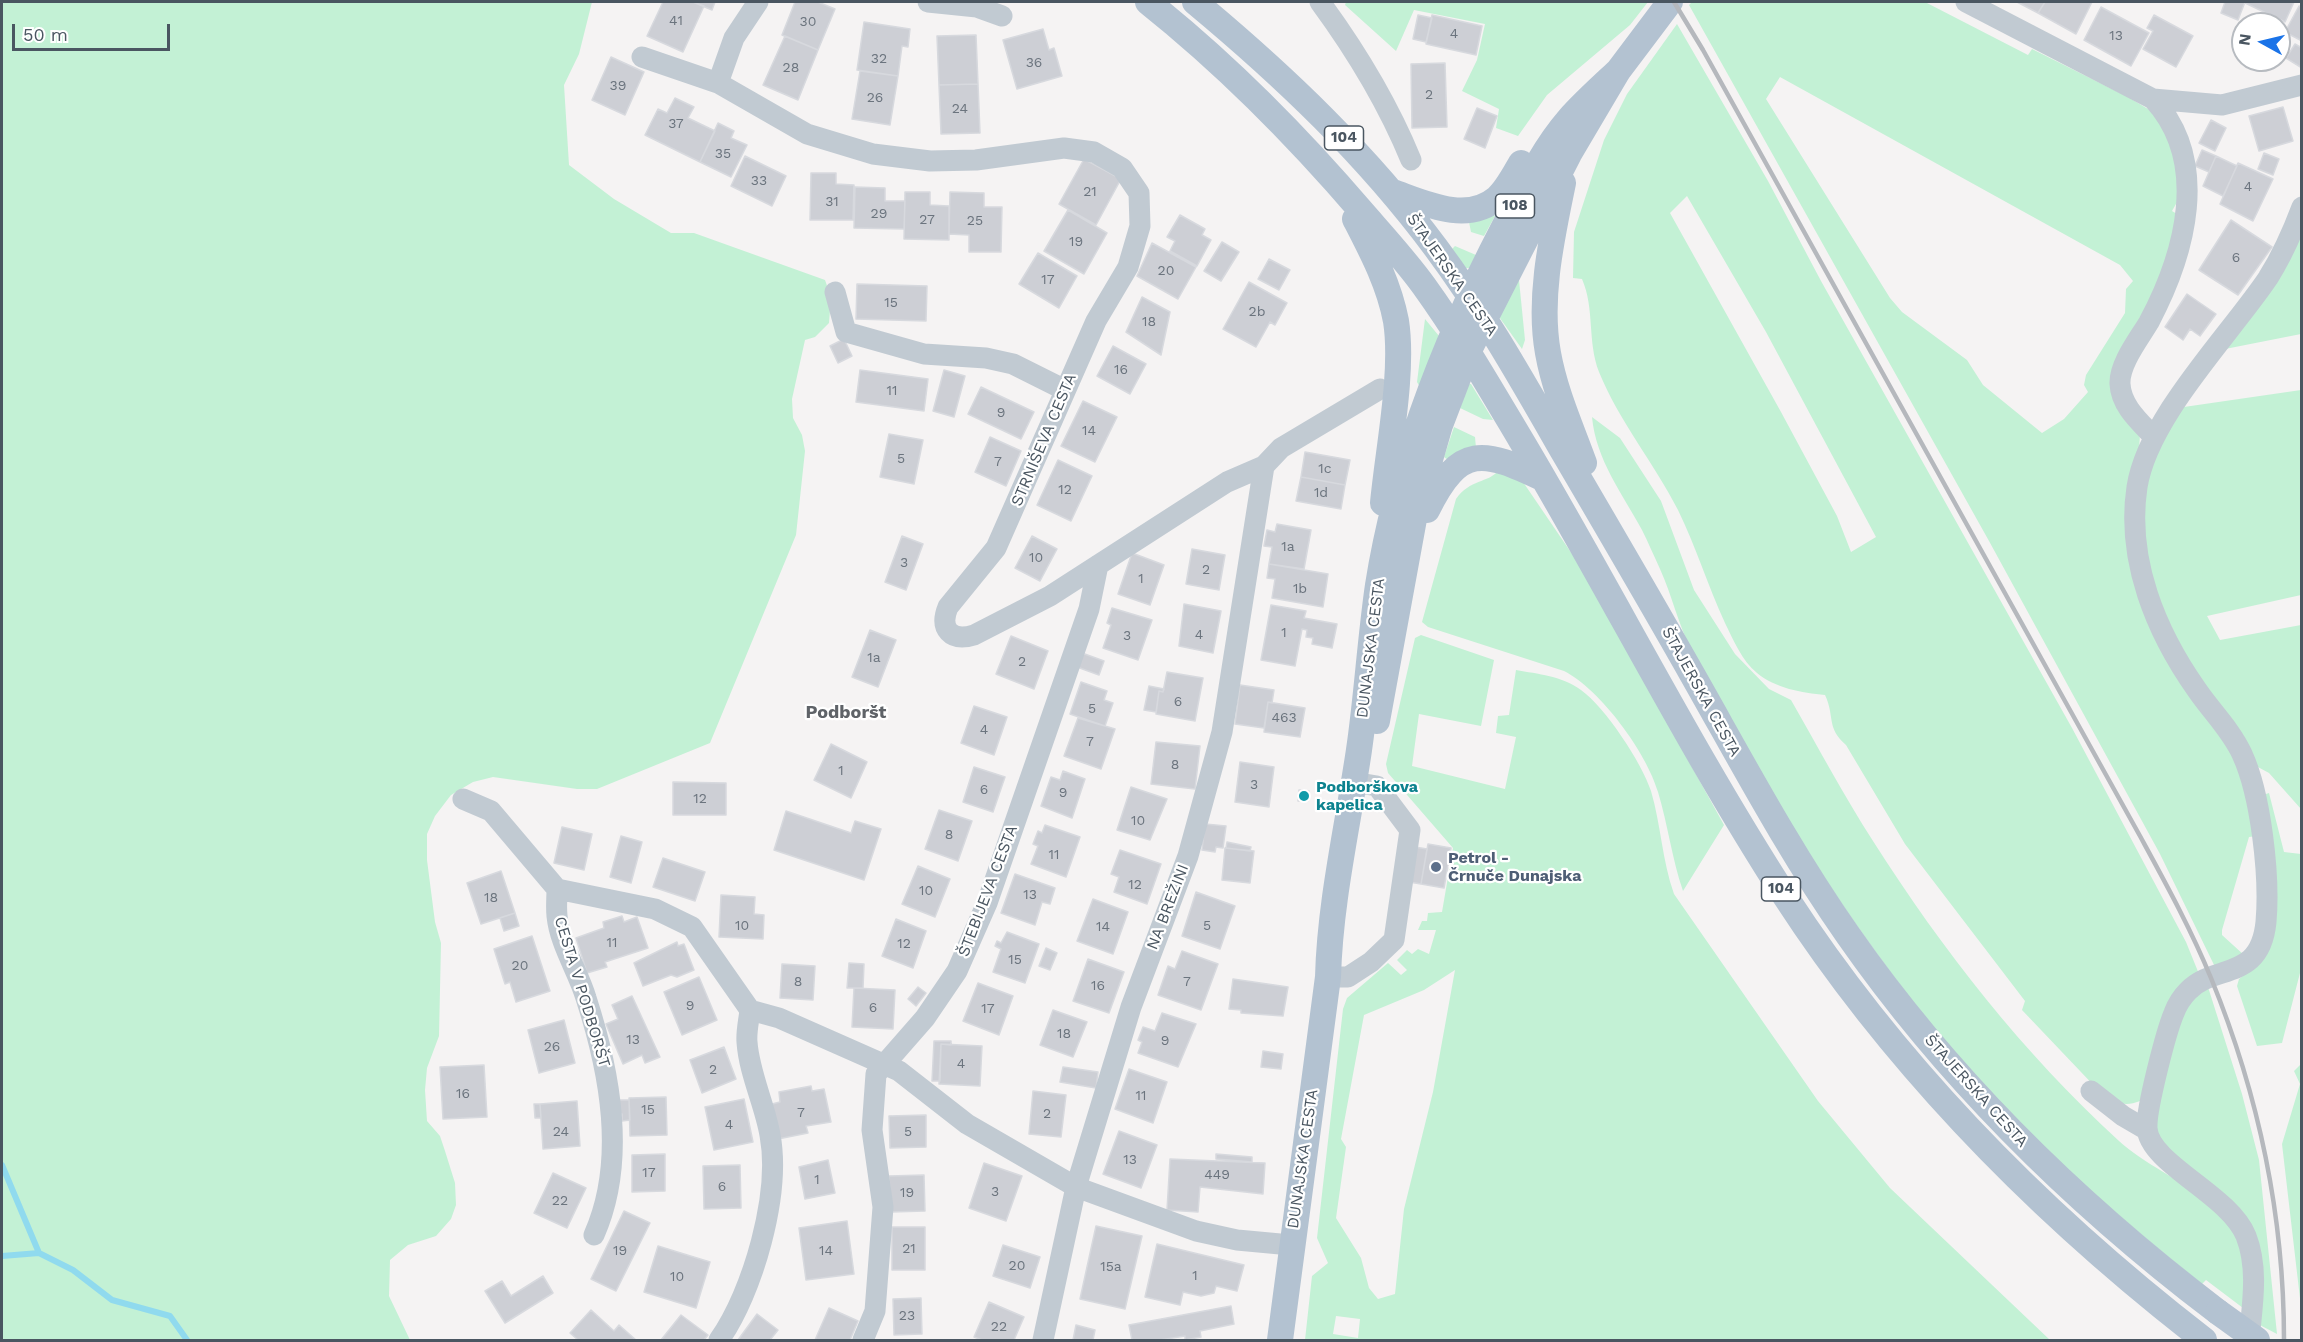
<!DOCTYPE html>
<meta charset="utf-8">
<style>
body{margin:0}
#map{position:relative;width:2303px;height:1342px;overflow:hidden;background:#f5f3f3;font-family:"Work Sans",sans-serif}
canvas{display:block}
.frame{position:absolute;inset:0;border:3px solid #4a5661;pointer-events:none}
.north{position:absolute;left:2231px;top:12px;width:60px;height:60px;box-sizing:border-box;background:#fff;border:2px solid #b7bbc0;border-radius:50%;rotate:278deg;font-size:16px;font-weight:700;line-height:24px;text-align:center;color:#4a5661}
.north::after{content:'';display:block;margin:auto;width:21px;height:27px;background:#1a73e8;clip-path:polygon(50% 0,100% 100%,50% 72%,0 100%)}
.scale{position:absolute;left:12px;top:24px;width:158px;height:27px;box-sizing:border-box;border:3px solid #4a5661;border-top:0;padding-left:8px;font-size:18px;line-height:21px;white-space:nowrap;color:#4a5661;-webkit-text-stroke:4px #fff;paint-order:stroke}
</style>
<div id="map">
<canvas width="2303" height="1342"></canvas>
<div class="frame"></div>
<div class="north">N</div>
<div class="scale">50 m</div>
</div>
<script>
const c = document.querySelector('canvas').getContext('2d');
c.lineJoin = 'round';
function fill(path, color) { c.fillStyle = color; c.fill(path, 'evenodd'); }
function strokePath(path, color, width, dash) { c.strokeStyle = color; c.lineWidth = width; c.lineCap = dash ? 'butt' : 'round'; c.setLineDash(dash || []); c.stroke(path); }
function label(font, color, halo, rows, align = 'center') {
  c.font = font + ' "Work Sans",sans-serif'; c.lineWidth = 4.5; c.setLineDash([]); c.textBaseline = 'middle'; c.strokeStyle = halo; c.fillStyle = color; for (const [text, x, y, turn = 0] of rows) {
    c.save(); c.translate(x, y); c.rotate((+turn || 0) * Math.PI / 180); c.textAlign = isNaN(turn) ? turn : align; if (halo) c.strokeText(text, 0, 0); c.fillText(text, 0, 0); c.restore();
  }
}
fill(new Path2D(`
 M2,2H592L579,54L564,85L569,165L614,199L671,233H694L825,280L831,297L829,323L815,337L805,340L792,399L793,418L802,435L805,451L796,535L710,743L597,789H577L493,777L473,782L451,795L435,816L427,834V860L435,922L441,943L439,1036L427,1068L425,1090L427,1121L440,1136L445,1151L455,1183L456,1205L451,1219L436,1236L408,1245L390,1260L389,1296L410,1340H2Z
 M1346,2H1648L1630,25L1547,95L1518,136L1496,128L1499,109L1462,91L1477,60L1485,24L1414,10L1396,51L1345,5Z
 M1692,2H1925L2028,55L2032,49L2128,97L2163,118L2173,138L2181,195L2172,211L2182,217L2170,266L2115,373L2140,434L2133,552L2239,762L2257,836L2249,837L2222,930V935L2244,955L2216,969L2160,854L1989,541L1689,5ZM1780,77L2120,265L2133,281L2126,289L2125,313L2086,375L2084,385L2088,392L2064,419L2042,433L1983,385L1967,360L1902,312L1890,298L1766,99Z
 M1677,24L1768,181L1821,281L2072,728L2186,942L2199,974L2140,1101C2123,1108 2115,1102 2100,1092L2022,1010L2025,1001L1905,844L1846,745C1826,728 1835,716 1825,695C1802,693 1775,688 1757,673C1742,661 1733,639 1725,623C1708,586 1696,547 1678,510C1654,463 1619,421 1599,372C1587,341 1595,309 1582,279L1573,278L1574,232L1604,140L1627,94ZM1687,196L1766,332L1876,537L1851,552L1837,516L1781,412L1670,213Z
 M1492,214L1495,216L1484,236L1471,232L1469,222Z
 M2301,221V334L2220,350Z
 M1455,246L1476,255L1470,268H1465L1452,249Z
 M1519,280L1525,340L1522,349L1497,314Z
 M1425,319L1439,336L1421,389L1417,382Z
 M1468,384H1471L1493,420L1483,419L1460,408Z
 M2301,390V595L2207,616L2220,640L2301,625V809L2269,773L2256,766L2197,682L2157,608L2144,545L2146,470L2177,408Z
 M1592,417L1620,438L1661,501L1694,590L1735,654L1769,689L1791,700C1818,747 1844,796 1873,841C1943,951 2023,1053 2119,1141C2154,1174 2233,1200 2243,1249C2247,1267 2243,1289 2243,1308L2206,1280L2202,1284C2111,1211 2021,1134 1947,1044C1847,923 1763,788 1691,649C1678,624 1672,595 1660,569C1654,556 1648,542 1642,530C1622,493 1596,460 1592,417Z
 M1454,427L1475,437L1476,448L1448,460L1444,457Z
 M1498,471L1521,479L1585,573L1724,825L1683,891C1672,859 1668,825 1658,792C1647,753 1600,689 1564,671L1428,627L1422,622L1456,499C1470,479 1488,483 1498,471Z
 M1421,635L1494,660L1481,726L1419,714L1412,766L1505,789L1516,737L1496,733L1498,716L1509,715L1516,670C1538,674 1562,676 1581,690C1605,707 1642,763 1651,791C1661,825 1662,860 1674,894L1818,1101L1890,1188L2050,1340H1305L1312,1276L1328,1263L1317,1238L1343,1009L1347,998L1388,963L1401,975L1407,970L1397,960L1407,950L1412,954L1418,949L1429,954L1436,930H1418L1422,921H1427L1428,913L1442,912L1453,848L1388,773L1386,764L1415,638ZM1455,970L1433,1092L1404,1209L1395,1294L1378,1299L1369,1288L1361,1258L1336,1218L1346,1147L1341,1139L1364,1015L1424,990ZM1336,1316L1360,1319L1358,1338L1333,1334Z
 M2269,793L2284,852L2301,854V969L2282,1043L2257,1046L2237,986L2239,979L2261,962L2260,796Z
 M2208,987L2242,1094L2259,1160L2277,1334L2256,1323L2255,1240L2167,1152L2155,1126L2172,1043L2189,1001Z
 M2301,1064V1307L2282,1144L2300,1084L2294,1071Z`), '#c3f1d5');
strokePath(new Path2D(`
 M2,1165L39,1253L73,1270L112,1300L170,1316L187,1340
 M2,1256L39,1253`), '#90daee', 6);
const building = new Path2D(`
 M663,2H693L704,6L683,52L647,36Z
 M693,2H715L712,10Z
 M795,2H818L835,9L818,50L782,35Z
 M2017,2H2045L2038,13Z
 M2045,2H2092L2076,34L2038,13Z
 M2225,2H2245L2238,20L2221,13Z
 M2243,2H2294L2285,22Z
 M2299,6L2302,7V41L2285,32Z
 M2101,7L2149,33L2131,66L2084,40Z
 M1418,15L1432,18L1426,42L1413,39Z
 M1432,15L1482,26L1476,55L1426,44Z
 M2154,15L2193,36L2176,67L2143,49L2153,31L2147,28Z
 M864,22L910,29L908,47L902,46L898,76L857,70Z
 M1043,29L1049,50L1054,48L1062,76L1017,89L1003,40Z
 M976,35L978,84L939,85L937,36Z
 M785,36L818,50L798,100L763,85Z
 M2295,44L2302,48V68L2286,58Z
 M611,57L644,72L625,115L592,100Z
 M1445,63L1447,127L1412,128L1411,64Z
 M860,71L898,76L890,125L852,119Z
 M978,84L980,133L941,134L939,85Z
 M675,98L694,107L688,118L715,131L700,162L645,135L658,109L667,113Z
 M2283,107L2293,141L2259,151L2249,116Z
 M1477,108L1497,116L1485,148L1464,139Z
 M2211,120L2226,128L2215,151L2199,143Z
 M718,123L734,131L731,138L747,145L731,177L700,162Z
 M2202,150L2216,156L2209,172L2195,166Z
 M2264,153L2279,159L2273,175L2258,169Z
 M745,156L786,176L772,206L731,186Z
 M2216,156L2237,166L2223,196L2203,186Z
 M1084,159L1121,179L1096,225L1059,204Z
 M2238,163L2273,179L2253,221L2220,204Z
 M811,173H836V184L854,185L853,220H810Z
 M855,187L885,188V201H905L904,229L854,228Z
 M905,192H930V205L949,206V240L904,239Z
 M950,192L984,193V207H1002L1001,252H969V235L949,234Z
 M1068,210L1107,233L1084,274L1044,251Z
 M1180,215L1205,229L1202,235L1211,240L1197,266L1170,251L1175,241L1167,237Z
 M2231,220L2272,247L2238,295L2199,270Z
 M1222,242L1239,252L1221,281L1204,271Z
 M1152,243L1196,267L1178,299L1137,276Z
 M1038,253L1077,276L1059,308L1019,284Z
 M1269,259L1290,270L1279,290L1258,279Z
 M1249,282L1287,303L1275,325L1270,322L1256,347L1223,329Z
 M857,284L927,286L926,321L856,319Z
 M2187,294L2216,314L2200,336L2190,329L2183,340L2165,327Z
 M1142,297L1170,312L1161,355L1126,332Z
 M844,339L852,356L838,363L830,346Z
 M1113,346L1146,364L1130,394L1097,376Z
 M860,370L928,379L924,411L856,402Z
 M944,370L965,376L954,417L933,411Z
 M981,387L1034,412L1021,439L968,414Z
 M1083,401L1117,417L1095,462L1061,446Z
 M889,434L923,440L914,484L880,477Z
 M990,437L1021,451L1006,486L975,472Z
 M1305,452L1350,460L1345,485L1301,477Z
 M1058,460L1092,476L1071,521L1037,505Z
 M1301,477L1345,485L1341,509L1296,501Z
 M1277,524L1311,530L1304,569L1269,564L1272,547L1264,546L1267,530L1275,532Z
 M902,536L923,544L906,590L885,582Z
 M1032,536L1057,549L1040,581L1015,568Z
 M1192,549L1225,555L1219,590L1186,584Z
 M1132,553L1164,565L1150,605L1118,594Z
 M1269,564L1328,574L1323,607L1272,598L1275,579L1267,578Z
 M1184,604L1221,611L1213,653L1179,646Z
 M1271,605L1306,611L1304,618L1337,624L1332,648L1312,644L1313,638L1306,637L1307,630L1302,629L1295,666L1261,660Z
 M1112,608L1152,620L1138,660L1103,648L1111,625L1107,623Z
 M870,630L896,640L878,687L852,677Z
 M1011,636L1048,651L1034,689L996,674Z
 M1082,653L1104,661L1099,675L1077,667Z
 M1167,672L1203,678L1195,721L1156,714L1159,691L1163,692Z
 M1081,682L1107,691L1104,700L1113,703L1105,726L1070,714Z
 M1240,685L1274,690L1272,703L1268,702L1264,728L1235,724Z
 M1149,686L1164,689L1163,692L1159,691L1156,712L1144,710Z
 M1268,702L1305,708L1300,737L1264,732Z
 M974,706L1007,717L994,755L961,743Z
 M1078,718L1115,729L1101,769L1064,756Z
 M1156,742L1200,746L1195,789L1151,784Z
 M831,744L867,762L851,798L814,780Z
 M1240,762L1274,767L1269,807L1235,802Z
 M974,767L1005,777L993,812L963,802Z
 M1063,771L1085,779L1072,818L1041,806L1051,777L1060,780Z
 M673,782L726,783V815H673Z
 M1131,787L1167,799L1150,840L1117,830Z
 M1299,790L1309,791L1308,801H1298Z
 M939,810L972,821L958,861L925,849Z
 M786,811L851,833L855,821L881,829L864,880L774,850Z
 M1205,824L1226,826L1223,848L1216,847L1215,852L1202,850Z
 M1045,825L1080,837L1066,877L1031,864L1038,846L1033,844L1038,831L1042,833Z
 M562,827L592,834L584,870L554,863Z
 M621,836L642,842L631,883L610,877Z
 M1227,842L1251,847L1250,851L1226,848Z
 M1428,844L1451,848L1444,888L1421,884Z
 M1403,845L1427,849L1421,884L1397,880Z
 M1225,848L1254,851L1250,883L1222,880Z
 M1120,850L1161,864L1147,904L1114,892L1119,877L1111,874Z
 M663,858L705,872L695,901L653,887Z
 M918,866L950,879L935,917L902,904Z
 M501,871L515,913L481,924L467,883Z
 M1015,874L1055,888L1050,904L1042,902L1035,925L1001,913Z
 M1196,892L1235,906L1220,949L1182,936Z
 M721,895L755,897L754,914L764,915L763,939L719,937Z
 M1093,899L1128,912L1113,954L1077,941Z
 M515,913L519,926L504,931L500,918Z
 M622,916L624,922L637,917L648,948L605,962L607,967L587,973L576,938L604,928L603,922Z
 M896,919L926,931L913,968L882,956Z
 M1007,932L1039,944L1025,983L993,972L1001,949L995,946L997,941L1001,943Z
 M532,936L550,991L516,1002L510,982L505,984L494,949Z
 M677,942L678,946L684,944L694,970L677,977L671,975L643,986L634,963Z
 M1046,948L1057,953L1050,970L1039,966Z
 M1182,951L1218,964L1201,1010L1158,995L1168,966L1175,969Z
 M1088,959L1124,972L1109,1013L1073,1001Z
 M849,963L864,964L863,988H847Z
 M782,964L815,966L813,1000L780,998Z
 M699,977L717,1020L682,1035L664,992Z
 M1233,979L1288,987L1283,1016L1241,1013V1010L1229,1009Z
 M978,983L1013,996L999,1035L963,1021Z
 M918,987L926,993L916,1006L908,999Z
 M854,988L895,990L893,1029L852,1027Z
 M632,996L660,1057L645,1063L642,1055L623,1064L606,1024L618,1019L612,1005Z
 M1053,1010L1087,1022L1073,1057L1040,1045Z
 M1162,1013L1196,1024L1178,1067L1138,1053L1142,1042L1138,1040L1143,1027L1155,1031Z
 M564,1020L575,1063L539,1073L528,1030Z
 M934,1041H951V1045L941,1044L940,1081H932Z
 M941,1044L982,1046L980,1086L939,1084Z
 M724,1047L736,1079L702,1093L690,1060Z
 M1263,1051L1283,1054L1281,1069L1261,1067Z
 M484,1065L487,1117L443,1119L440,1067Z
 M1063,1067L1098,1072L1096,1088L1060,1082Z
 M1129,1069L1167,1082L1153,1123L1115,1109Z
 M811,1086L812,1091L824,1089L831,1122L806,1126L808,1133L778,1139L772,1104L780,1102L779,1092Z
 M1033,1091L1066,1095L1061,1137L1029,1134Z
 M666,1097L667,1135L630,1136L629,1098Z
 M744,1099L753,1142L714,1150L705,1107Z
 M618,1100H629L630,1120L622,1121V1114H619Z
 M577,1101L580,1146L543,1149L540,1104Z
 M534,1104H540L541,1118H535Z
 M926,1115V1147L890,1148L889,1116Z
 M1119,1131L1157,1145L1141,1188L1103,1174Z
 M665,1154V1191L632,1192V1155Z
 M1216,1154L1252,1157V1162L1216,1159Z
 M1170,1159L1265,1163L1263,1194L1200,1187L1198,1212L1167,1210Z
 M828,1160L835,1193L805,1199L799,1167Z
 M984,1163L1022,1176L1006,1221L969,1208Z
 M740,1165L741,1208L704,1209L703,1166Z
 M553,1173L586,1188L567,1228L534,1213Z
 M924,1175L925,1211L891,1212L889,1176Z
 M624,1211L650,1223L616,1291L591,1279Z
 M847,1221L854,1274L806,1280L799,1228Z
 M1096,1226L1142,1236L1125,1309L1080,1299Z
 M892,1227H925V1270H892Z
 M1157,1244L1244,1265L1237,1291L1216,1286L1214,1293L1201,1296L1183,1292L1180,1305L1145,1297Z
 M1003,1245L1040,1257L1030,1288L993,1276Z
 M658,1246L710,1262L696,1308L644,1292Z
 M543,1276L553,1293L505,1323L485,1291L502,1281L511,1296Z
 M921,1298L922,1334L894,1335L893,1299Z
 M989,1302L1024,1317L1014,1340H982L974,1337Z
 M1231,1306L1234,1324L1200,1331L1201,1337L1185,1340V1336L1160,1340H1132L1129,1325Z
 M829,1308L858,1321L850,1340H815Z
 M591,1310L614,1331L619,1325L636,1340H578L570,1333Z
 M757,1314L778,1330L770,1340H738Z
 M681,1315L708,1335L704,1340H661Z
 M1076,1325L1095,1330L1093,1340H1073Z`);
fill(building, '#cdcfd5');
strokePath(building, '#d7d9de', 1.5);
strokePath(new Path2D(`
 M928,2L977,7L1002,16
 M1320,2C1356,51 1388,104 1411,160
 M1966,2L2153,99L2222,105L2302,85
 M642,57L718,83L807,134L873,154L930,161L976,160L1064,148L1094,152L1122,168L1139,193L1140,226L1128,267L1096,321L996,548L948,607C939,629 951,642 974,635L1050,596L1227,482L1264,466L1281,448L1380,389
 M718,83L734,38L758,2
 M2153,99C2211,162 2185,254 2149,322C2139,339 2119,364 2120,384C2121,406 2140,422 2154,437
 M835,292L846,332L924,354L986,358L1013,364L1065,390
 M463,799L491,811L557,889C557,898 556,907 557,916C560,945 578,971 586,998C610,1072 627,1161 594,1235
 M557,889L655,909L692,927L750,1010L779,1018L899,1071L967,1124L1076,1187L1196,1231L1237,1240L1291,1245
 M1328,977H1348L1371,962L1394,940L1410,830L1377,786L1365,784
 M2091,1091L2123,1116L2147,1130
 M719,1340C753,1292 781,1194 770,1135C765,1105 749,1073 747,1042C746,1032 749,1020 750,1010
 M863,1340L875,1311L883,1207L872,1130L876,1074L925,1018L957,971L987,903L1089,609L1098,565
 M1043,1340L1076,1187L1131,1007L1188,856L1222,732L1264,466
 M2249,1340C2252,1307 2259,1269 2246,1236C2229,1194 2149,1164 2147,1128C2146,1109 2166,1032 2174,1013C2177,1005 2182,997 2188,991C2215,963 2260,982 2266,922C2270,876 2261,795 2242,754C2231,730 2212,712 2197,690C2156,632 2126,560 2137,487C2148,417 2229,336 2268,278C2282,256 2293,231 2302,207`), '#c1cad2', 21);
strokePath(new Path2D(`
 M1148,2C1227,65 1298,137 1363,213C1384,237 1406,261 1424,286C1460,336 1490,388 1521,440C1611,591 1690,749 1785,896C1898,1070 2041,1214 2204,1340
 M1195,2C1284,76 1367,155 1436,248C1483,311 1522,380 1561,448C1605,523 1649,598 1692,674C1742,762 1789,851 1848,935C1949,1080 2077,1205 2218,1312
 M1563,183C1552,237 1538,298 1548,353C1555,392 1571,427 1584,463
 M1393,192C1424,203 1467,224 1497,198C1507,189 1514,175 1521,163
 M1355,219C1372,252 1389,284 1396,321C1404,372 1388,450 1383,503
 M1427,510C1460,443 1483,450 1544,479
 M1377,721L1416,508L1440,425L1468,352L1569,154L1618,71L1670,2
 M1280,1340L1328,977C1330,901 1348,825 1359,750C1367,695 1370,640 1378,585C1398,459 1445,340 1504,227C1523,191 1542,150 1569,119C1584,102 1602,86 1618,71`), '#b3c2d1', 26);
strokePath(new Path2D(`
 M1674,2L1703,50L2140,836C2165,882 2191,929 2211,978C2258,1093 2284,1216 2284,1340`), '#b5b8bd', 4.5);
strokePath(new Path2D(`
 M2218,1312L2257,1340`), '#b3c2d1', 26);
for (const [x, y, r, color] of [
 [1304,796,6,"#0f9aa8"],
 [1436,867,6,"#5c6f8a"]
]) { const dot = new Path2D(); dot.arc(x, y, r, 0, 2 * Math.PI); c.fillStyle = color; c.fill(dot); strokePath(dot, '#fff', 2); }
label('14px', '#6b747e', null, [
 ["41",676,21],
 ["30",808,22],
 ["4",1454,34],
 ["13",2116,36],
 ["32",879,59],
 ["36",1034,63],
 ["28",791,68],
 ["39",618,86],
 ["2",1429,95],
 ["26",875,98],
 ["24",960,109],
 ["37",676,124],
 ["35",723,154],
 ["33",759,181],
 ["4",2248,187],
 ["21",1090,192],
 ["31",832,202],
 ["29",879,214],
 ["27",927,220],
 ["25",975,221],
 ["19",1076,242],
 ["6",2236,258],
 ["20",1166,271],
 ["17",1048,280],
 ["15",891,303],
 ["2b",1257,312],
 ["18",1149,322],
 ["16",1121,370],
 ["11",892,391],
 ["9",1001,413],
 ["14",1089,431],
 ["5",901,459],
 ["7",998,462],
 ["1c",1325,469],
 ["12",1065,490],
 ["1d",1321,493],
 ["1a",1288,547],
 ["10",1036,558],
 ["3",904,563],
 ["2",1206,570],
 ["1",1141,579],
 ["1b",1300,589],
 ["1",1284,633],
 ["4",1199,635],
 ["3",1127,636],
 ["1a",874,658],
 ["2",1022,662],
 ["6",1178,702],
 ["5",1092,709],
 ["463",1284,718],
 ["4",984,730],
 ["7",1090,742],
 ["8",1175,765],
 ["1",841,771],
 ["3",1254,785],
 ["6",984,790],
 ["9",1063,793],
 ["12",700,799],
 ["10",1138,821],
 ["8",949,835],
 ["11",1054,855],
 ["12",1135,885],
 ["10",926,891],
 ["13",1030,895],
 ["18",491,898],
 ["10",742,926],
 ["5",1207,926],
 ["14",1103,927],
 ["11",612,943],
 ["12",904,944],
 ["15",1015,960],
 ["20",520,966],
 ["8",798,982],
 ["7",1187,982],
 ["16",1098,986],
 ["9",690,1006],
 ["6",873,1008],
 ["17",988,1009],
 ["18",1064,1034],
 ["13",633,1040],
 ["9",1165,1041],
 ["26",552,1047],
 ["4",961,1064],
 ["2",713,1070],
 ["16",463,1094],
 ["11",1141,1096],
 ["15",648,1110],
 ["7",801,1113],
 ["2",1047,1114],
 ["4",729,1125],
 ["24",561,1132],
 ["5",908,1132],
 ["13",1130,1160],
 ["17",649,1173],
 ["449",1217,1175],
 ["1",817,1180],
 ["6",722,1187],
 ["3",995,1192],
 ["19",907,1193],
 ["22",560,1201],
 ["21",909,1249],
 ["19",620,1251],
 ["14",826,1251],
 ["20",1017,1266],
 ["15a",1111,1267],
 ["1",1195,1276],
 ["10",677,1277],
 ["23",907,1316],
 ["22",999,1327]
]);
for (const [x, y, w] of [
 [1344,138,39],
 [1515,206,39],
 [1781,889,39]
]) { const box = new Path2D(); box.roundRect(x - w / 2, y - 12, w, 24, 4.5); c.fillStyle = '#fff'; c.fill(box); strokePath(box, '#4a5661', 1.5); }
label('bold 15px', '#4a5661', null, [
 ["104",1344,138],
 ["108",1515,206],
 ["104",1781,889]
]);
label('16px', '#4a5661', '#fff', [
 ["ŠTAJERSKA CESTA",1452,275,55],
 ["STRNIŠEVA CESTA",1044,440,-67],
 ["DUNAJSKA CESTA",1371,648,-83],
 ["ŠTAJERSKA CESTA",1701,692,61],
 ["ŠTEBIJEVA CESTA",988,891,-69],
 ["NA BREŽINI",1168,907,-69],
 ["CESTA V PODBORŠT",582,992,73],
 ["ŠTAJERSKA CESTA",1976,1091,48],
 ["DUNAJSKA CESTA",1303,1159,-82]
]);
label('bold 16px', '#0d838f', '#fff', [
 ["Podborškova",1316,787],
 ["kapelica",1316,805]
], 'left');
label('bold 16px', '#4e5e75', '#fff', [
 ["Petrol -",1448,858],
 ["Črnuče Dunajska",1448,876]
], 'left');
label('bold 18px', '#5f6368', '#fff', [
 ["Podboršt",846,713]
]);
</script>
